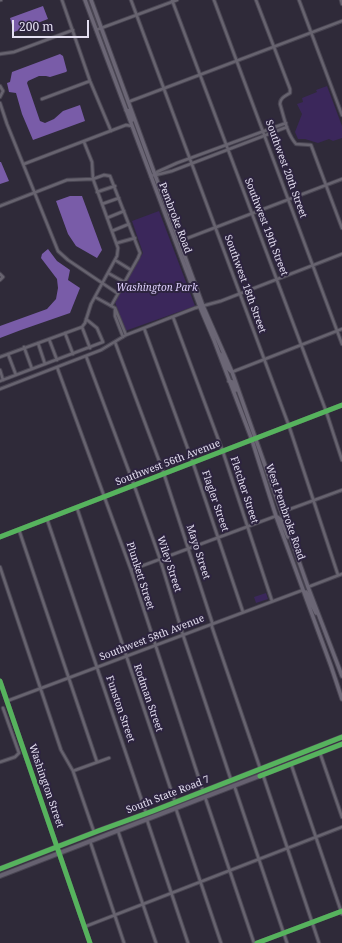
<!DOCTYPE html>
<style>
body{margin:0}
#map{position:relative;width:342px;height:943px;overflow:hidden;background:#2f2a39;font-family:"Noto Serif",serif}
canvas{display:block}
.scale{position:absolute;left:12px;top:20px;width:77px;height:18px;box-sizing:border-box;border:2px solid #e4dff1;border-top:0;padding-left:5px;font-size:12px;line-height:14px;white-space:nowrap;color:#e4dff1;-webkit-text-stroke:3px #2d243f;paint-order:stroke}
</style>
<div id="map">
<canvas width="342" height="943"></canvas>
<div class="scale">200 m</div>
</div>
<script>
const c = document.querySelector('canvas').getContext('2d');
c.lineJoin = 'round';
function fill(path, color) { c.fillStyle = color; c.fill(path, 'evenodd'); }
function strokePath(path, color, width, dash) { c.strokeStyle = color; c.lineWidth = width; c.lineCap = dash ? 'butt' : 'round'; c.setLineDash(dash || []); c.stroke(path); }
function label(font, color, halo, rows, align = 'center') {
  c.font = font + ' "Noto Serif",serif'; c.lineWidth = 4; c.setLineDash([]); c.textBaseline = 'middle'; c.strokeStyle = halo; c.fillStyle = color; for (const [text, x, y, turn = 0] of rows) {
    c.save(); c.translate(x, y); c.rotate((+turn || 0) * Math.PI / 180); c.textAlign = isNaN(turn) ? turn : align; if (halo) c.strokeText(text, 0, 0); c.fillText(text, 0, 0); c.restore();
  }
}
fill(new Path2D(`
 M327,86L342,126V138L333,141L329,139L318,143L305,139H298L295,132L302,114L297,104L303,102L302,98L317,92L316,90Z
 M159,211L195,306L125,331L115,302L143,253L132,221Z
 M266,593L268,599L256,603L254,597Z`), '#3b275b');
fill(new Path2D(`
 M43,6L48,19L14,32L10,18Z
 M60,54L63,56L67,71L66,72L50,77L46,76H39L28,81L27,83L40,121L45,123L54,119L63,111L80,105L85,121L33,140L22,114L16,93L9,92L7,83L10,82L12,72Z
 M0,162H1L9,181L0,184Z
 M70,196H82L102,250L97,258L76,246L68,234L56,201Z
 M48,249L57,261L70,270L68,280L80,288L70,313L21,330L0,338V326L47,309L56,299L58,288L57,279L41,258L42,254Z`), '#795ca8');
const minor = new Path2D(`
 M0,0H1
 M62,0L90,81L111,131
 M131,0L289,426L338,575
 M172,0L326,411L342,460
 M214,0L342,344
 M256,0L290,89V93C285,96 280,98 280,104C284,117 287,134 296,144L311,145L342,228
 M299,0L342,115
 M341,0L342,4
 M96,30L177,0
 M0,54L14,52L73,30
 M0,86L3,91L0,97
 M42,99L90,81
 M128,102L342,21
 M0,103L7,124L58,251L68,260L117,293
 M24,164L126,125L132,126
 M156,175L172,171L287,127
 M151,177L157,172L177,163L286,123
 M97,192L115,186
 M102,204L119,198
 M0,206L67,180L93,179L104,175L110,176L140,253L138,258L111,306
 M107,218L124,211
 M112,231L129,224
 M180,241L342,179
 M117,243L135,238
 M115,260L131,270
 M108,273L124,282
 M0,274L3,277L0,280
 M95,297L115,308L126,335
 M115,310V316L123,337
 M173,317L223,452L272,601
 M82,327L90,348
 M144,328L193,463L243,612
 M65,333L73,354
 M49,339L57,360
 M115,342L164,474L212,622V627L260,768
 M38,343L45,364
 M24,347L32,369
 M8,354L16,375
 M86,356L134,485L160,559L183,635L231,780
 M0,357L82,327L85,323L91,304L117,256L118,248L93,179L92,162L84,142
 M57,367L131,570L203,791
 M0,370L3,380
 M232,372L342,329
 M0,381L103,342L97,328L86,319
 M0,389L101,350L126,335L144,328L195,308L221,301L342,254
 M77,508L175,802
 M282,512L342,490
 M47,519L146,813
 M19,530L97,762
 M0,567L61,750L73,771L94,832
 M131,570L276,516
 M308,587L342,574
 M7,701L303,590
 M320,753L342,817
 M0,762L15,757L19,753L3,708
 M291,764L342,914
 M73,771L109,758
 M263,775L319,943
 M234,785L287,943
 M205,797L254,943
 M176,809L221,943
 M147,820L188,943
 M118,831L156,943
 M90,841L124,943
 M84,927L342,827`);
const tertiary = new Path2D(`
 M0,537L342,405
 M0,681L90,943
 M257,943L342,911`);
const secondary = new Path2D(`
 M85,0L200,307L214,340L252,440L276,516L331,666L342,699
 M91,0L203,306L232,372L308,587L342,676
 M126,110L129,111L132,120
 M220,354C225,359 225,368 232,372
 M229,381L232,382L236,390
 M277,517L281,520L288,537
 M306,592L316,613`);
const primary = new Path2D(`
 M0,869L98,831L153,811L342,737
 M0,876L342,744`);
strokePath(minor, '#494552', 4.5);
strokePath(tertiary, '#494552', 5);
strokePath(secondary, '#494552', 5.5);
strokePath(primary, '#494552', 6);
strokePath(minor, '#67636f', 2.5);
strokePath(tertiary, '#67636f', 3);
strokePath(secondary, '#6b6675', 3.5);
strokePath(primary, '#666170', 4);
strokePath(new Path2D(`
 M0,537L342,405
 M0,681L90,943
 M260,776L342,744
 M0,869L98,831L153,811L342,737
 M257,943L342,911`), '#56b35d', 5);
label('10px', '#e4dff1', '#2d243f', [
 ["Southwest 20th Street",286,169,70],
 ["Pembroke Road",175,218,69],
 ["Southwest 19th Street",266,227,69],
 ["Southwest 18th Street",245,284,70],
 ["Southwest 56th Avenue",168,463,-21],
 ["Fletcher Street",244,490,72],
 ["Flagler Street",215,501,71],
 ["West Pembroke Road",285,512,71],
 ["Mayo Street",198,552,72],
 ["Wiley Street",169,564,72],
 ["Plunkett Street",140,576,72],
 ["Southwest 58th Avenue",152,638,-21],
 ["Rodman Street",148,698,71],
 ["Funston Street",120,709,71],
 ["Washington Street",46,786,71],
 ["South State Road 7",168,795,-21]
]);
label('italic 10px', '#dfd0fd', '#2d243f', [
 ["Washington Park",157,288]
]);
</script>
